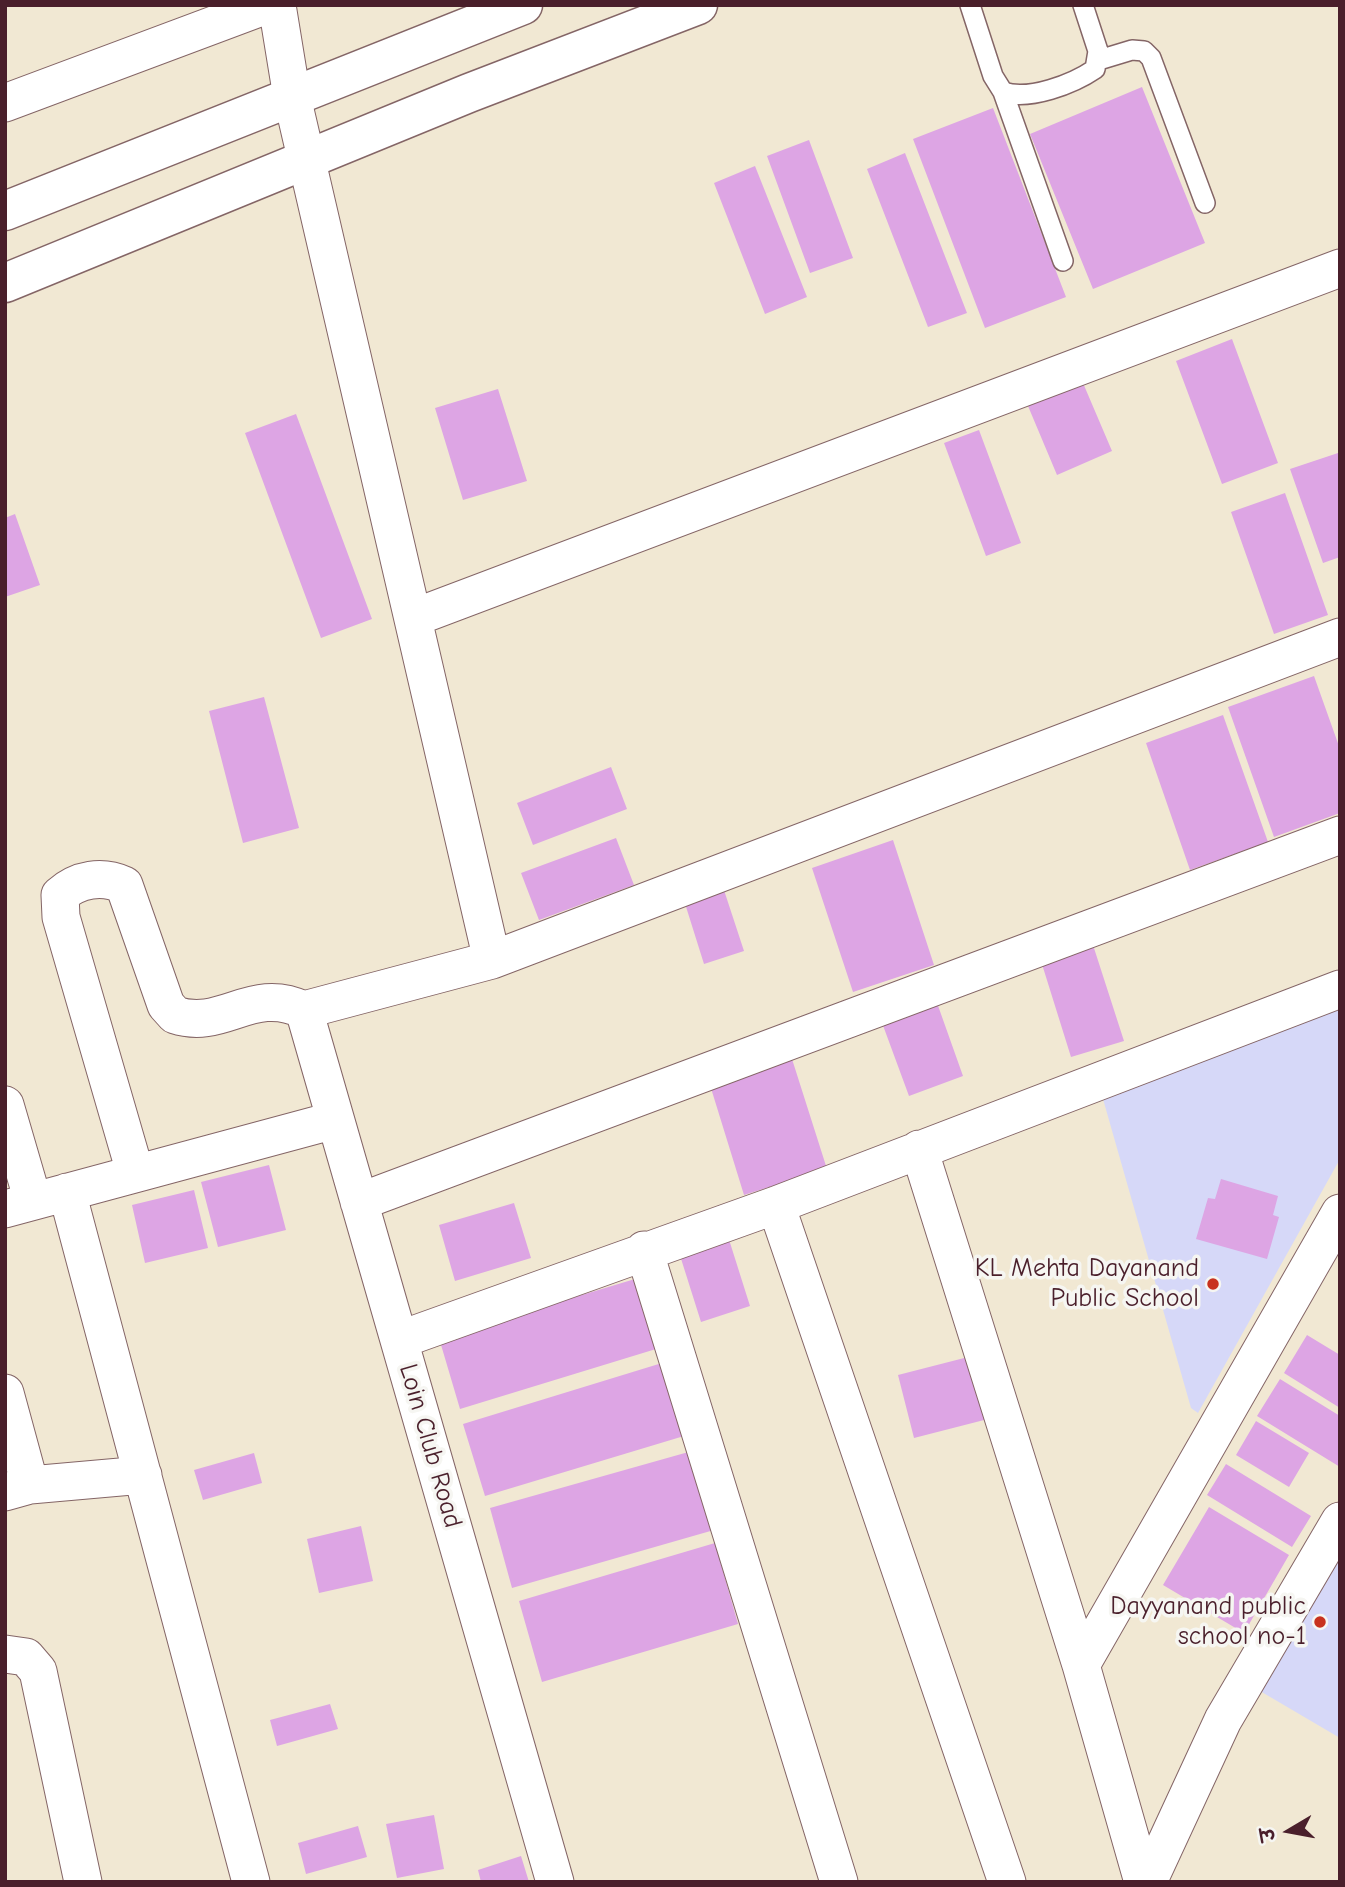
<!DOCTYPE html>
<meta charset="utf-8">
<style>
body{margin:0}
#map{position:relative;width:1345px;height:1887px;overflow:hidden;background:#f1e8d3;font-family:"Comic Neue","Playpen Sans Deva",sans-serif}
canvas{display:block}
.frame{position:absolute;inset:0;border:7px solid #4a1f2b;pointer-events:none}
.north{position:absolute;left:1254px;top:1796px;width:70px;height:70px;-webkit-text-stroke:5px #f6f6f2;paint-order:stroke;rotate:260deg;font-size:19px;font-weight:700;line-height:28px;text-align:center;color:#4a1f2b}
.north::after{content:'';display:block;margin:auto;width:24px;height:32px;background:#4a1f2b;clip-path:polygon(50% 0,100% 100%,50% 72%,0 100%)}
</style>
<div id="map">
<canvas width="1345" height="1887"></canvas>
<div class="frame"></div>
<div class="north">उ</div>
</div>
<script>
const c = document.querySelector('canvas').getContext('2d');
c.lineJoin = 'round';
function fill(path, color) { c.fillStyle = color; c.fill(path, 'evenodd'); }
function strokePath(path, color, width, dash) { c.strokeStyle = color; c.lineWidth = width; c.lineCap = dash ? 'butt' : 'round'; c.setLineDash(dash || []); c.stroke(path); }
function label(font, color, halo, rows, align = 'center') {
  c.font = font + ' "Comic Neue",sans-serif'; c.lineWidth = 7; c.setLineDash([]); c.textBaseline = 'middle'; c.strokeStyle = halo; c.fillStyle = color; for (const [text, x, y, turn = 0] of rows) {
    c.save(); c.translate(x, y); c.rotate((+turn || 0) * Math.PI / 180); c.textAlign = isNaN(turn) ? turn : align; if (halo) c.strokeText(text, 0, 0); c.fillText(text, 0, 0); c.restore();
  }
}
fill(new Path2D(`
 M1340,1006V1159L1198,1413L1191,1408L1103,1099Z
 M1340,1553V1738L1260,1691Z`), '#d6d8f8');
fill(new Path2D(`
 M1142,87L1205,243L1093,289L1030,134Z
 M993,108L1066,297L985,328L913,139Z
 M809,140L853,258L810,273L767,156Z
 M905,153L967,313L928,327L867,169Z
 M755,166L807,297L765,314L714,183Z
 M1232,339L1278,463L1222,484L1176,361Z
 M1083,383L1112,451L1057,475L1028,406Z
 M498,389L527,481L463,500L435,408Z
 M296,414L372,619L321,638L245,433Z
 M979,430L1021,543L986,556L944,443Z
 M1338,453L1340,557L1323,563L1290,469Z
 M1285,493L1328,615L1274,634L1231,512Z
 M15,514L40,585L5,597V518Z
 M1314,676L1340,749V813L1274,837L1228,707Z
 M264,697L299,828L243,843L209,711Z
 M1223,715L1268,842L1190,870L1146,743Z
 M611,767L627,809L533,845L517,803Z
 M616,838L634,885L539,920L521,873Z
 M893,840L934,965L853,992L812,868Z
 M721,881L744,951L704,964L682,894Z
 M1093,945L1124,1041L1071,1057L1041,961Z
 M936,1000L963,1076L909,1096L881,1020Z
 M792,1059L827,1169L744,1195L710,1085Z
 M269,1165L286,1230L218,1247L201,1182Z
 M1221,1179L1278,1196L1273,1215L1279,1217L1267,1259L1196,1239L1208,1198L1215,1199Z
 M194,1190L208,1248L145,1263L132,1205Z
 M514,1203L531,1258L455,1281L439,1225Z
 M726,1230L750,1306L701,1322L677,1246Z
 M635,1279L656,1349L460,1409L439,1338Z
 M1307,1335L1340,1355V1408L1284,1373Z
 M972,1356L988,1419L914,1438L898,1375Z
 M662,1363L684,1436L485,1496L463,1424Z
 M1280,1379L1340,1416V1467L1257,1416Z
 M1256,1421L1309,1453L1289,1487L1236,1455Z
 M692,1451L714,1530L512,1588L490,1508Z
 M254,1453L262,1483L203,1500L194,1470Z
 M1226,1464L1311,1516L1292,1547L1207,1495Z
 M1209,1507L1289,1555L1244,1633L1163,1585Z
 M361,1526L373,1581L319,1593L307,1539Z
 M715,1543L738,1624L542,1682L519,1601Z
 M330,1704L338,1729L277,1746L270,1720Z
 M434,1815L444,1869L397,1878L386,1824Z
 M358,1826L367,1857L306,1874L298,1843Z
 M521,1856L529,1882H481L478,1870Z`), '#dda5e4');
const lane = new Path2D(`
 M970,5L993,76L1003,92C1029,101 1073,84 1095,69L1098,51L1083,5
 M1099,60L1132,50L1144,51L1151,58L1205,203
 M1003,92L1063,261`);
const street = new Path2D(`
 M277,5L292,97L492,960
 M5,103L267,5
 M413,618L1340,268
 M304,1010L555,1882
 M5,1105L33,1201
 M919,1149L1081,1665L1143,1882
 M135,1172L61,917L60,895C78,879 102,875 124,885L166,1005L175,1015C224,1031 251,985 304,1010L492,960L1340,637
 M67,1192L251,1882
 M359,1202L1340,835
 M776,1205L1007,1882
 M5,1209L335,1120
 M644,1250L839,1882
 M399,1340L776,1205L1340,989
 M5,1393L30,1485L5,1492
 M30,1485L143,1475
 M5,1654L26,1657L38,1671L83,1882
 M1081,1665L1340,1213
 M1148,1882L1223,1720L1340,1521`);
const secondary = new Path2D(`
 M5,211L523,5
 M5,283L469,93L698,5`);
strokePath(lane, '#846566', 22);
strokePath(street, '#846566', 39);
strokePath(secondary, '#846566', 41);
strokePath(lane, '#fff', 19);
strokePath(street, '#fff', 37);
strokePath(secondary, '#fff', 38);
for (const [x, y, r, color] of [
 [1213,1284,7,"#c8321e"],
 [1320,1622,7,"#c8321e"]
]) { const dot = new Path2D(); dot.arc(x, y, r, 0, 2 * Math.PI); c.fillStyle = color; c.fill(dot); strokePath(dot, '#f6f6f2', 2.5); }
label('26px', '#4a1f2b', '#f6f6f2', [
 ["KL Mehta Dayanand",1199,1269],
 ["Public School",1199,1299],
 ["Dayyanand public",1306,1607],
 ["school no-1",1306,1637]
], 'right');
label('26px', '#4a1f2b', '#f6f6f2', [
 ["Loin Club Road",430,1446,74]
]);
</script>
